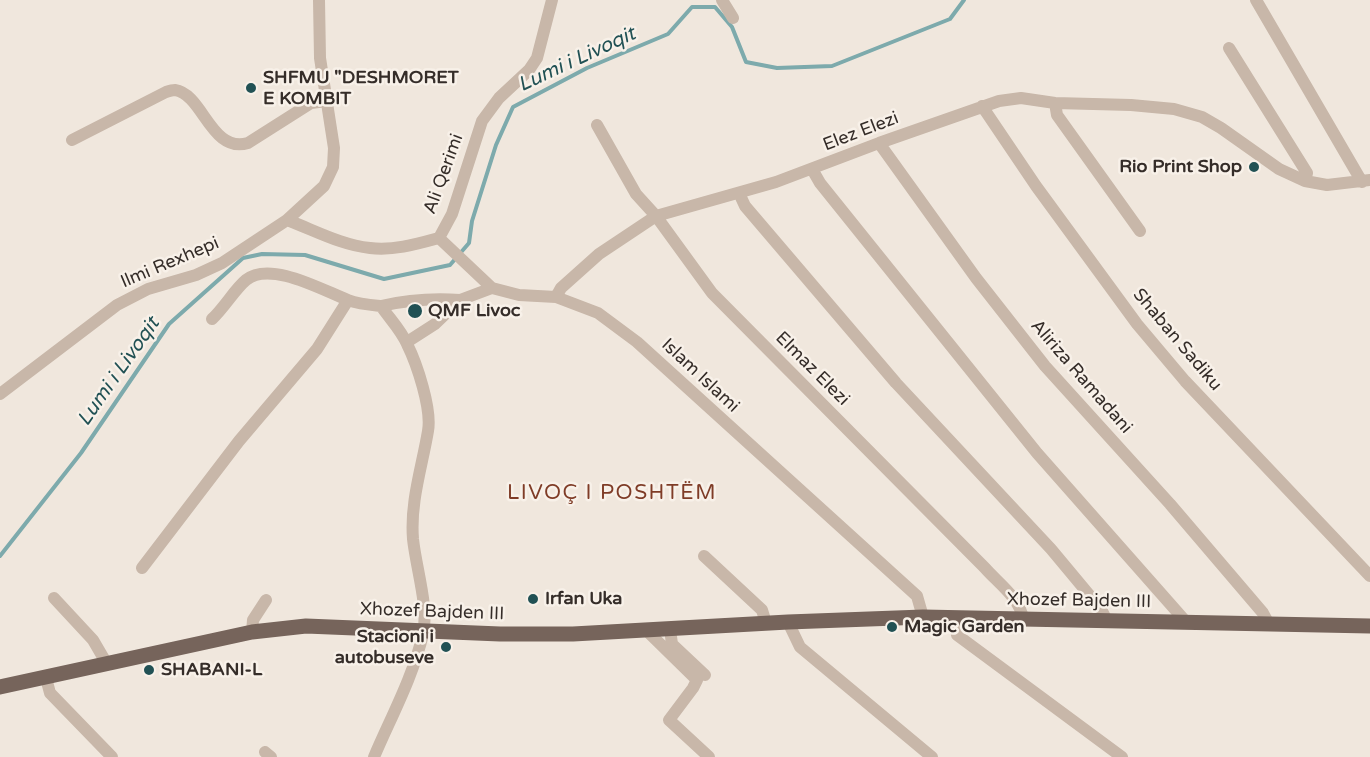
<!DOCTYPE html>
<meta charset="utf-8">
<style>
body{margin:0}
canvas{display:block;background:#f0e7dd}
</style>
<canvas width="1370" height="757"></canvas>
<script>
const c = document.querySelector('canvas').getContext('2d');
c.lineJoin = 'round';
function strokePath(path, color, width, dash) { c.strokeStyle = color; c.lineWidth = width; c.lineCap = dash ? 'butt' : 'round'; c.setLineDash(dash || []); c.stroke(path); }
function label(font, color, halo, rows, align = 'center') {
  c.font = font + ' "Varela Round",sans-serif'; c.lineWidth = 5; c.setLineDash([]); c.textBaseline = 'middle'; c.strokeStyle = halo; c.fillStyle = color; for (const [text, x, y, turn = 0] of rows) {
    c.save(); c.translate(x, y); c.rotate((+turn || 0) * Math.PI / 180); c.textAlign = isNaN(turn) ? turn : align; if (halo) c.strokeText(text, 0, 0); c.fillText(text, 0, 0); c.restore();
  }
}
strokePath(new Path2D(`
 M0,556L81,453L169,324L243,258L262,254L305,255L384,279L450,265L469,243L472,221L496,145L513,107L587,68L668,34L692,7H715L732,27L746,62L777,68L832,66L950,19L964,0`), '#7daaac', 4);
strokePath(new Path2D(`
 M722,0L733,18
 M1256,0L1362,182
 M1229,48L1307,173L1305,181
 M1055,103L1057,115L1140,231
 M982,106L1036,186L1137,324L1185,381L1370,576
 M597,125L636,194L656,216L712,293L985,568C998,583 1020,598 1023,619
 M72,140L166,92C169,91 172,90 175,90C203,94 211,154 248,143L311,103L326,101
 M879,143L976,278L1045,366L1170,504L1263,613L1269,624
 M812,169L820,183L1037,453L1187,623
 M739,193L745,206L896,383L1051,549L1101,609L1107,621
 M287,220L324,186L333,167L334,148L320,58L319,0
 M439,238L452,214L482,121L499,98L529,70L537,58L552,0
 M439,238L492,288
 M556,297L561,288L599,254L656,216L776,182L879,143L999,101L1021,98L1055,103L1131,105L1174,109L1202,117L1221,128L1279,169L1305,181L1327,185L1370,180
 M381,306C407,300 433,298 460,300
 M212,319C224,308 235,289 246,280C270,260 324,291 348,300C358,304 370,305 381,306C389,318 401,330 407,344C417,364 432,409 428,431C422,467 410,502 413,539C416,568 429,607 423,634C413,677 391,717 374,757
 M407,342L435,324L460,300L492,288L519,295L556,297L598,313L637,342L917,596L923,617
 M0,394L117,305L148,289L196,275L222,263L287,220C314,230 341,245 370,248C393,251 417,244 439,238
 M704,556L762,610L766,623
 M142,568L239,441L317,349L348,300
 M54,598L93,640L107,664
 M955,618L957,635L1122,757
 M788,622L800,647L932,757
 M670,629L672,644L705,675
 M647,631L697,680L693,688L669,720L709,757
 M252,632L253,620L266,600
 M46,678L50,693L112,757
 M265,752L271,757`), '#c8b7a9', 12);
strokePath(new Path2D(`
 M0,687L252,632L306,626L500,634H573L788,622L923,617L1370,626`), '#76645b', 15);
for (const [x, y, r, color] of [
 [251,88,6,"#215154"],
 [1254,167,6,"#215154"],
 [415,311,8,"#215154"],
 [533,599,6,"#215154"],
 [892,627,6,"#215154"],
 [446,647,6,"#215154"],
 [149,670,6,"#215154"]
]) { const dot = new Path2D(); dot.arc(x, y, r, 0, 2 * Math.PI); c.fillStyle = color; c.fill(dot); strokePath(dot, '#f8f1e9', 2); }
label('bold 18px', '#352d29', '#f8f1e9', [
 ["SHFMU \"DESHMORET",263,78],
 ["E KOMBIT",263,99],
 ["Rio Print Shop",1242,167,"right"],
 ["QMF Livoc",428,311],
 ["Irfan Uka",545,599],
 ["Magic Garden",904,627],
 ["Stacioni i",434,637,"right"],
 ["autobuseve",434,658,"right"],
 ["SHABANI-L",161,670]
], 'left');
label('18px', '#352d29', '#f8f1e9', [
 ["Elez Elezi",861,132,-21],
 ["Ali Qerimi",444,174,-70],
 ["Ilmi Rexhepi",170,263,-23],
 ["Shaban Sadiku",1177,340,50],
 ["Elmaz Elezi",812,369,45],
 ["Islam Islami",700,376,43],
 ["Aliriza Ramadani",1081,377,49],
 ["Xhozef Bajden III",1079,601,1],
 ["Xhozef Bajden III",432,612,2]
]);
label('italic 20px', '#215154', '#f8f1e9', [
 ["Lumi i Livoqit",577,60,-25],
 ["Lumi i Livoqit",119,372,-55]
]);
c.letterSpacing = '1.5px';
label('21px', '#7f3c27', '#f8f1e9', [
 ["LIVOÇ I POSHTËM",612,493]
]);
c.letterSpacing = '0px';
</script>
